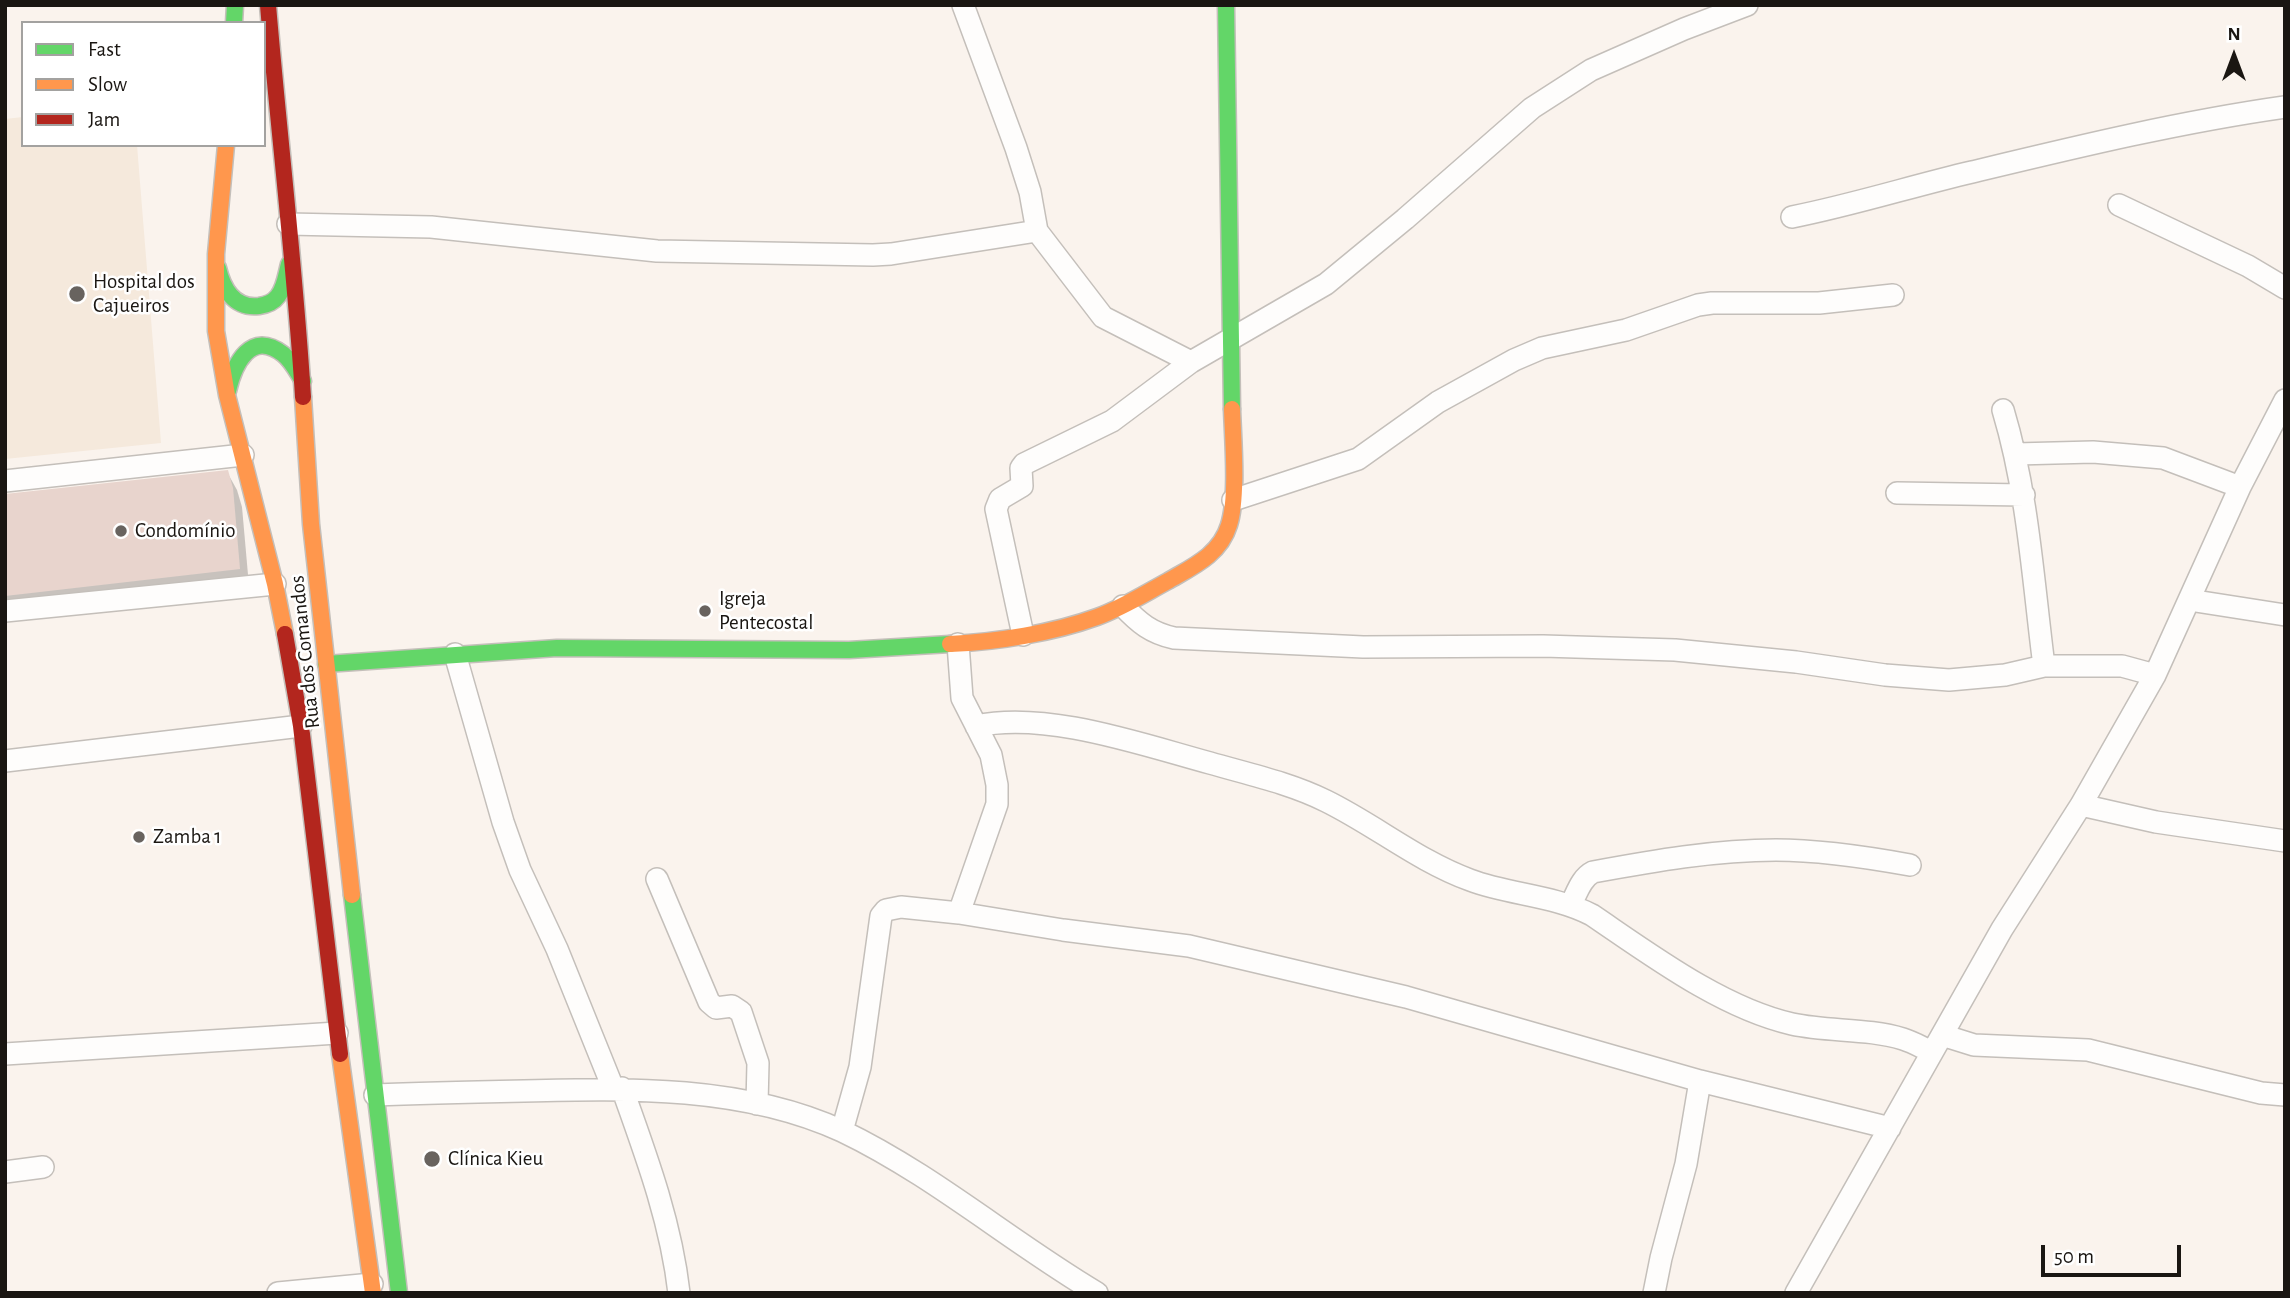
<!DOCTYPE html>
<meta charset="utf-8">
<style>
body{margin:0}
#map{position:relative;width:2290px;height:1298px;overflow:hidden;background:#faf3ed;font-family:"Alegreya Sans",sans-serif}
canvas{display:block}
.frame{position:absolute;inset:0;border:7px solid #1a1612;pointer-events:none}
.legend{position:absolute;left:21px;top:21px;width:245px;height:126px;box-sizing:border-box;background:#fff;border:2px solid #a3a2a0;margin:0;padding:9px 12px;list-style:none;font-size:21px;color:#1a1612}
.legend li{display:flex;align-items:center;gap:14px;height:35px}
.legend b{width:35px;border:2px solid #a3a2a0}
.north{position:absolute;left:2199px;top:21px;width:70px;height:70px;-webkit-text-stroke:5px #fff;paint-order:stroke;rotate:0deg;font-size:19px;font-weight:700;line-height:28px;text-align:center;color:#1a1612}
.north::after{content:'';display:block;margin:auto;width:24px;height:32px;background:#1a1612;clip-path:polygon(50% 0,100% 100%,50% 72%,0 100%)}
.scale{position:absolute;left:2041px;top:1245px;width:140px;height:32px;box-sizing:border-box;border:4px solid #1a1612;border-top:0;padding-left:9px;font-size:21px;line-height:24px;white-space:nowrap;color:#1a1612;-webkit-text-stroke:5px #fff;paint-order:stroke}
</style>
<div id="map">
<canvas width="2290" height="1298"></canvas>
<div class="frame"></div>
<ul class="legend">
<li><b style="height:9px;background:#63d668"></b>Fast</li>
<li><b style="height:9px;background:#ff974d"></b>Slow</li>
<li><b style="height:9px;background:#b3261e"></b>Jam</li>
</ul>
<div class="north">N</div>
<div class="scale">50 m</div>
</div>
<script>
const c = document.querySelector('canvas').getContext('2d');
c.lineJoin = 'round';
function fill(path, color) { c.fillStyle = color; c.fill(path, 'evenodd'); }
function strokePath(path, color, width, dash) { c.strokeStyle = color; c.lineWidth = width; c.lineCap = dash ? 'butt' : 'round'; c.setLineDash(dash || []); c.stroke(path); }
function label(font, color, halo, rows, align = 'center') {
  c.font = font + ' "Alegreya Sans",sans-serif'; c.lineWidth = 5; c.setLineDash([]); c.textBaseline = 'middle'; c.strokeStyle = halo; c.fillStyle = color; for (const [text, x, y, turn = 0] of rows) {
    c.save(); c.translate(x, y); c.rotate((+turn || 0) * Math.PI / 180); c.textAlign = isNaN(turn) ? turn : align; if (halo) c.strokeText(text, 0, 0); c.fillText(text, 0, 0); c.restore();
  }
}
fill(new Path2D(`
 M23,117V145H137L161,443L5,459V119Z`), '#f5e9dc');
fill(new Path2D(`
 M227,472L237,490L242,507L249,586L5,614V495Z`), '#0003');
fill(new Path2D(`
 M228,470L233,488L240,569L5,596V494Z`), '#e8d4cd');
const street = new Path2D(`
 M963,5L1016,148L1030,192L1037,231L1103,317L1191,362
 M2119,205L2248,266L2285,288
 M1792,217C1853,205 1912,186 1972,172C2076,147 2179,122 2285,107
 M288,224L431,227L657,251L873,255L891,254L1037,231
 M2003,410C2028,493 2033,580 2044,666
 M2016,454L2093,452L2163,458L2240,487
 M5,481L243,455
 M1897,493L2024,495
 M1233,500L1358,459L1438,402L1514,360L1542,348L1626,330L1698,305L1712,303H1819L1893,295
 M2189,600L2285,615
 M1123,606C1139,623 1151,633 1174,638L1363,647L1543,646L1675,650L1796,662L1885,675L1949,680L2005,675L2044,666H2122L2155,675
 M5,611L275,584
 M1023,635L996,509L1000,499L1022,486L1021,468L1024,464L1112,421L1191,362L1326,284L1405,219L1532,108L1591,70L1684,29L1747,5
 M958,644L962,698L991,755L997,785V804L959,913
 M455,654L503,822L520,870L557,949L613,1088
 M976,726C1047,711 1140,744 1210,763C1248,774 1290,783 1326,801C1375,825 1418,861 1470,880C1510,895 1553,895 1592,915C1651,955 1722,1008 1792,1024C1829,1032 1867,1028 1903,1039C1913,1042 1923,1048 1932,1052
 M5,761L301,726
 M2081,805L2156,822L2285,841
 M657,879L709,1002L716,1008L732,1006L741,1012L758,1063L757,1104
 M1571,904C1577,893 1581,878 1593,872C1653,861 1715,850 1776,850C1821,850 1866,857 1910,865
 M1942,1035L1974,1045L2088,1050L2261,1093L2285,1095
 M5,1054L337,1033
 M622,1088C646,1155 671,1222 679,1293
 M375,1095C425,1093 474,1092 524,1091C629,1088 744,1086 842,1131C932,1174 1011,1242 1097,1293
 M842,1131L860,1067L881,916L886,910L901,907L959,913L1063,930L1189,946L1406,997L1700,1081L1890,1128
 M5,1172L43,1167
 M278,1293L372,1284
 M1654,1293L1661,1258L1686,1164L1700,1081
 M1796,1293L2002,929L2081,805L2155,675L2240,487L2285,400`);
const fast = new Path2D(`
 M1226,5L1232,409
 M234,23L235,5
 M218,268C223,289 234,309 259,306C266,305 273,303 278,296C285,287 286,275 289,264
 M228,391C234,364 251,329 283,354C292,361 297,372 303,381
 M326,664L557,648L849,650L950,644
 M352,895L399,1293`);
const slow = new Path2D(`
 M226,145L216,254V331L227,395L275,584L285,634
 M303,397L311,524L352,895
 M950,644C997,642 1053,633 1097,617C1122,608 1144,594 1168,581C1192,567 1220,555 1229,525C1238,497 1233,440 1232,409
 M340,1054L373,1293`);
const jam = new Path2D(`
 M268,5C279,136 295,266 303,397
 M285,634L301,726L340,1054`);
strokePath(street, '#c4bfba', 24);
strokePath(fast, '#c4bfba', 19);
strokePath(slow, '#c4bfba', 19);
strokePath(jam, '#c4bfba', 19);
strokePath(street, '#fefdfc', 21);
strokePath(fast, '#63d668', 16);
strokePath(slow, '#ff974d', 16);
strokePath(jam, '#b3261e', 16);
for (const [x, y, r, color] of [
 [77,294,9,"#68635f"],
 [121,531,7,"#68635f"],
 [705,611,7,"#68635f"],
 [139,837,7,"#68635f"],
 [432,1159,9,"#68635f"]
]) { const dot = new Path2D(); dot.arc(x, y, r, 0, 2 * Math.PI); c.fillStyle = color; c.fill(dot); strokePath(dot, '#fff', 2.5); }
label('21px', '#1a1612', '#fff', [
 ["Hospital dos",93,282],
 ["Cajueiros",93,306],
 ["Condomínio",135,531],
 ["Igreja",719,599],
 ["Pentecostal",719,623],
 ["Zamba 1",153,837],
 ["Clínica Kieu",448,1159]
], 'left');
label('21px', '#1a1612', '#fff', [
 ["Rua dos Comandos",305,652,-96]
]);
</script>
